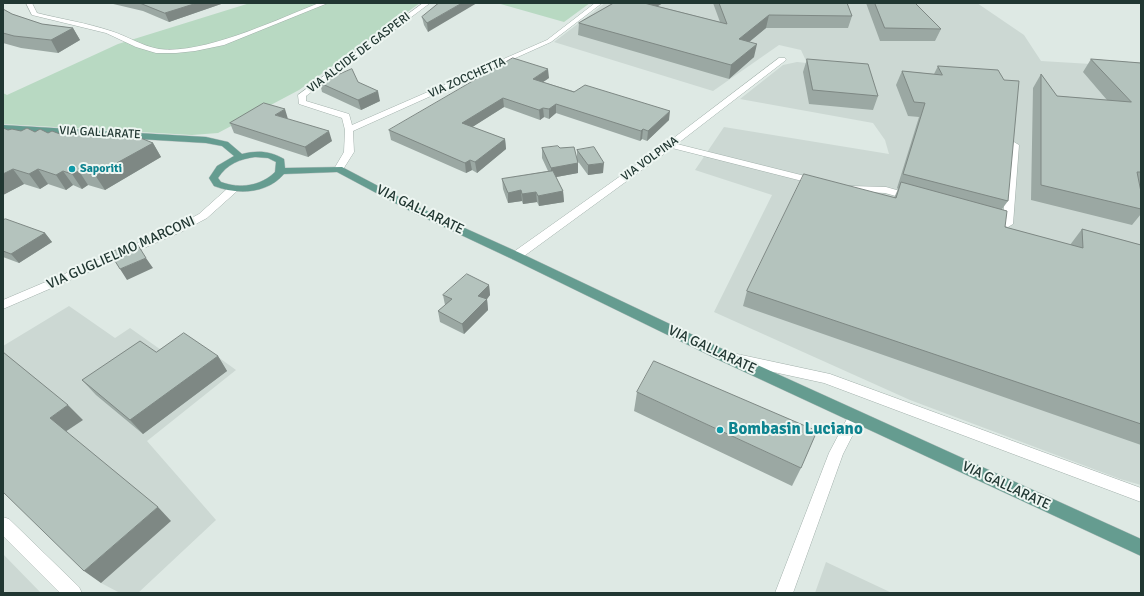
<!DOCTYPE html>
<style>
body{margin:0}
#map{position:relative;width:1144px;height:596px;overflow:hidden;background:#dee9e4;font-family:Signika,sans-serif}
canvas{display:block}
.frame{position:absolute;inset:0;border:4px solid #213732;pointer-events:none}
</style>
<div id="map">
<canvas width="1144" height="596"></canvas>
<div class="frame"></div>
</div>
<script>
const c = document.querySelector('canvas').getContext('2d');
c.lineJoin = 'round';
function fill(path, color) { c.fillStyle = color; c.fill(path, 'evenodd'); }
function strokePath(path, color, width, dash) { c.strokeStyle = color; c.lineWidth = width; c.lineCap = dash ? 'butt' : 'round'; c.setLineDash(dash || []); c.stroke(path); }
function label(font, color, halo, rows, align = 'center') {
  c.font = font + ' Signika,sans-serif'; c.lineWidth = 4; c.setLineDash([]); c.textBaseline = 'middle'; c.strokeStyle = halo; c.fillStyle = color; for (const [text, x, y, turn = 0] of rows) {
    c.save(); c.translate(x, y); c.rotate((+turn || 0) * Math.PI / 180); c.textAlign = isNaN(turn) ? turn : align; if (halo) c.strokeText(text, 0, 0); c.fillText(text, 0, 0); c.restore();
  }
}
fill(new Path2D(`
 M605,3H977L1024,35L1041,61L1141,67V485L1120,479L910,400L714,312L772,195L695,170L724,127L889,154L885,140L873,123L740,99L783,65L797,62L807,63L801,50L779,45L713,91L554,42Z
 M69,306L115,338L130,328L171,357L196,341L236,370L147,441L216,520L138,593H120L101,583L3,488V346Z
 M3,554L41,593H3Z
 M826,562L892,593H815Z`), '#ccd8d3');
fill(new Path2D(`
 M250,3H420L299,90L218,133L192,135L3,124V93L7,95L118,44Z
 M497,3H590L564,22Z`), '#b8d9c2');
const minor = new Path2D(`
 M26,3H32L37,13C61,19 87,23 111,31C127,36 142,46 159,49C203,55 278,19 319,3H328L224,45L195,51L176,53H156L136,47L106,33L32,15Z
 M423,3H430L306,96V101L349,114L352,125L547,40L595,3H602L551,42L353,131L354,152L342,171H336L334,169L344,152L345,130L342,118L299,104L298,95Z
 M779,58H785L786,60L677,144L821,180L823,182L821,184L818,185L672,148L520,259H512L510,256L512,253L667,143Z
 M1014,142L1019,145L1013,224L1008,227L986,221L985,219L990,216L1003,219L1009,145Z
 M850,186L886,187L914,195L915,197L910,200L885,193L847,191L845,189Z
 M232,187L236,188L237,190L236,192L207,218L181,232L3,309V300L173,228L199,214L228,188Z
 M737,354L830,374L1141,488V502L824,383L732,363L730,359L732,355Z
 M855,411L860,413L862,417L843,454L793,593H775L829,453L850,413Z
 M3,517L9,519L79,587L82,593H60L3,536Z`);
const major = new Path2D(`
 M3,125L206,137L228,142L242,154C258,150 270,151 284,159L285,168L342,167L418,207L520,253L731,353L1141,539V556L721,361L512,259L410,211L337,172L284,174C267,194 237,195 214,186L209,178L217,166L234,156L222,146L206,143L3,131ZM255,157L268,158L276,162L275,172C261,186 240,189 221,182L218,178C227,164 240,159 255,157Z`);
strokePath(minor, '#a2b0ab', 1);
strokePath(major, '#bcc3c2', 1);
fill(minor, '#fff');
fill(major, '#659c90');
fill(new Path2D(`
 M109,3H224L169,22L143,11Z
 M439,3L428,32L424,25L422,17Z
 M614,3H663L657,6L720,22L713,3H847L852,16L848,28H766L749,42L754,57L729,79L578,35L579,23Z
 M866,3H915L941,29L935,41H880Z
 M3,9L12,14L42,24L73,28L80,40L58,53L21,48L3,43Z
 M807,59L878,96L873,110L809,104L803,72Z
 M1091,59L1141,63V188H1140L1141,192V214L1132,225L1031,200L1033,88L1041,74L1057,96L1107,100L1083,72Z
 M938,66L1008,201L1002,209L1005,227L1070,245L1082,229L1141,245V445L743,306L747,291L894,198L898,189L897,188L919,117L908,116L896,85L902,71L934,74Z
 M549,78L543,82L669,120L647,141L642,139L640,141L556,113L549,119L544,117L540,120L504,107L472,127L505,139L506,149L477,173L472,170L466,173L391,140L389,130Z
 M358,82L380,101L361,110L322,92L320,83Z
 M288,119L332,141L308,157L234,133L230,123Z
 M3,128L8,130L35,132L60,134L74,135H116L129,137L153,143L161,157L105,190L88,185L82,189L73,185L66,190L48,184L40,189L24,184L3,195Z
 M542,148H560L577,159V150L603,173L588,175L577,160L578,173L556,177L563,191L564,202L539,206L537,202L523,204L522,201L508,203L503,189L502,179L548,171L542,158Z
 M3,220L45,233L52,242L19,263L3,257Z
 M489,285L490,295L487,299L488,310L464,334L440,322L438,311L445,305L443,295Z
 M156,352L218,356L227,371L143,434L96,395L82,380Z
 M637,392L801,468L792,486L634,411Z`), '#9ba8a3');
fill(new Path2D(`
 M197,3H224L169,22L165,13Z
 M462,3H477L428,32L427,23Z
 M644,3H663L643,15Z
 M769,15L766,28L737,52L739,39Z
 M73,28L80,40L58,53L51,40Z
 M757,44L754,57L729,79L731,65Z
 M548,69L549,78L534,88L533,79Z
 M378,91L380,101L361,110L358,100Z
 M503,98L504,107L463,133L462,123Z
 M556,104V113L549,119V109Z
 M543,108L544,117L540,120L539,110Z
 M285,109L288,119L275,115Z
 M670,111L669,120L647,141L648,131Z
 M643,129L642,139L640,141L641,131Z
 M329,131L332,141L308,157L305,147Z
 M505,139L506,149L477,173L475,162Z
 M153,143L161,157L105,190L95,175Z
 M470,160L472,170L466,173L465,163Z
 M578,163V173L551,178V168Z
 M604,163L603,173L588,175V165Z
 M13,169L24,184L3,195V174Z
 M38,169L48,184L40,189L29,174Z
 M63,171L73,185L66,190L56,175Z
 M79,171L88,185L82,189L72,174Z
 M521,190L522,201L508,203V193Z
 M563,191L564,202L539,206L538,196Z
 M536,192L537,202L523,204L522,194Z
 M45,233L52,242L19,263L11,254Z
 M146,258L153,268L127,280L120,269Z
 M489,285L490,295L487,299L488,310L464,334L462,324L478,296Z
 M218,356L227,371L143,434L130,420Z
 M68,405L83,420L65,432L50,418Z
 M158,507L171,521L101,583L84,571Z`), '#7e8884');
const building = new Path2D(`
 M140,3H197L165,13Z
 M439,3H462L427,23L422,17Z
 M614,3H644L727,24L719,3H847L852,16L769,15L739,39L757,44L731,65L579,23Z
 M875,3H915L941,29L885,28Z
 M3,9L12,14L42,24L73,28L51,40L14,36L3,33Z
 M513,58L548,69L533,79L574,92L585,85L670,111L648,131L643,129L641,131L556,104L549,109L543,108L539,110L503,98L462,123L505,139L475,162L470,160L465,163L389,130Z
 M807,59L868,64L878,96L813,90Z
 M1091,59L1141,63V172H1137L1141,192V209L1041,185V74L1057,96L1131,102Z
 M938,66L998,70L1004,80L1019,81L1008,201L903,174L925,103L914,102L902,71L942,75Z
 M352,69L358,82L378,91L358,100L320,83Z
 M264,103L285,109L275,115L329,131L305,147L230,123Z
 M3,128L8,130L12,129L21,131L27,128L35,132L40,129L48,133L52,131L60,134L65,132L74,135L79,133L87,135L94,132L102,135L108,133L116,135L120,133L129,137L133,135L153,143L95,175L79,171L72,174L63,171L56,175L38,169L29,174L13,169L3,174Z
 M558,146L560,148L574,147L578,163L551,168L542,148Z
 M594,147L604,163L588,165L577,150Z
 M553,171L563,191L538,196L536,192L522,194L521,190L508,193L502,179Z
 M804,174L896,198L901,182L1007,211L1005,227L1083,248L1082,229L1141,245V424L747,291Z
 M6,219L45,233L11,254L3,251V220Z
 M136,242L146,258L120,269L110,253Z
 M467,274L489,285L478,296L487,299L462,324L438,311L452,299L443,295Z
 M184,333L218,356L130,420L82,380L140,341L156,352Z
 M3,352L68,405L50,418L158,507L84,571L3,492Z
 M654,361L817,431L801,468L637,392Z`);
fill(building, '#b4c3bd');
strokePath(building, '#7e8884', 1);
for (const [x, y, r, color] of [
 [72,169,4,"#0f9aa8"],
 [720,430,4,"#0f9aa8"]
]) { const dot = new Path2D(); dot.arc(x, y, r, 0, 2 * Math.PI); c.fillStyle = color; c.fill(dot); strokePath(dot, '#eef6f2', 1.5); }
label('12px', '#213732', '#eef6f2', [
 ["VIA ALCIDE DE GASPERI",359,53,-37],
 ["VIA ZOCCHETTA",467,78,-24],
 ["VIA GALLARATE",100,133,3],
 ["VIA VOLPINA",650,159,-36]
]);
label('bold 12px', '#0d838f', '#eef6f2', [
 ["Saporiti",80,169]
], 'left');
label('14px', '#213732', '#eef6f2', [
 ["VIA GALLARATE",420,210,26],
 ["VIA GUGLIELMO MARCONI",121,253,-24],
 ["VIA GALLARATE",712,350,25],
 ["VIA GALLARATE",1006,486,25]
]);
label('bold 17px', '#0d838f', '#eef6f2', [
 ["Bombasin Luciano",728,430]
], 'left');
</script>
